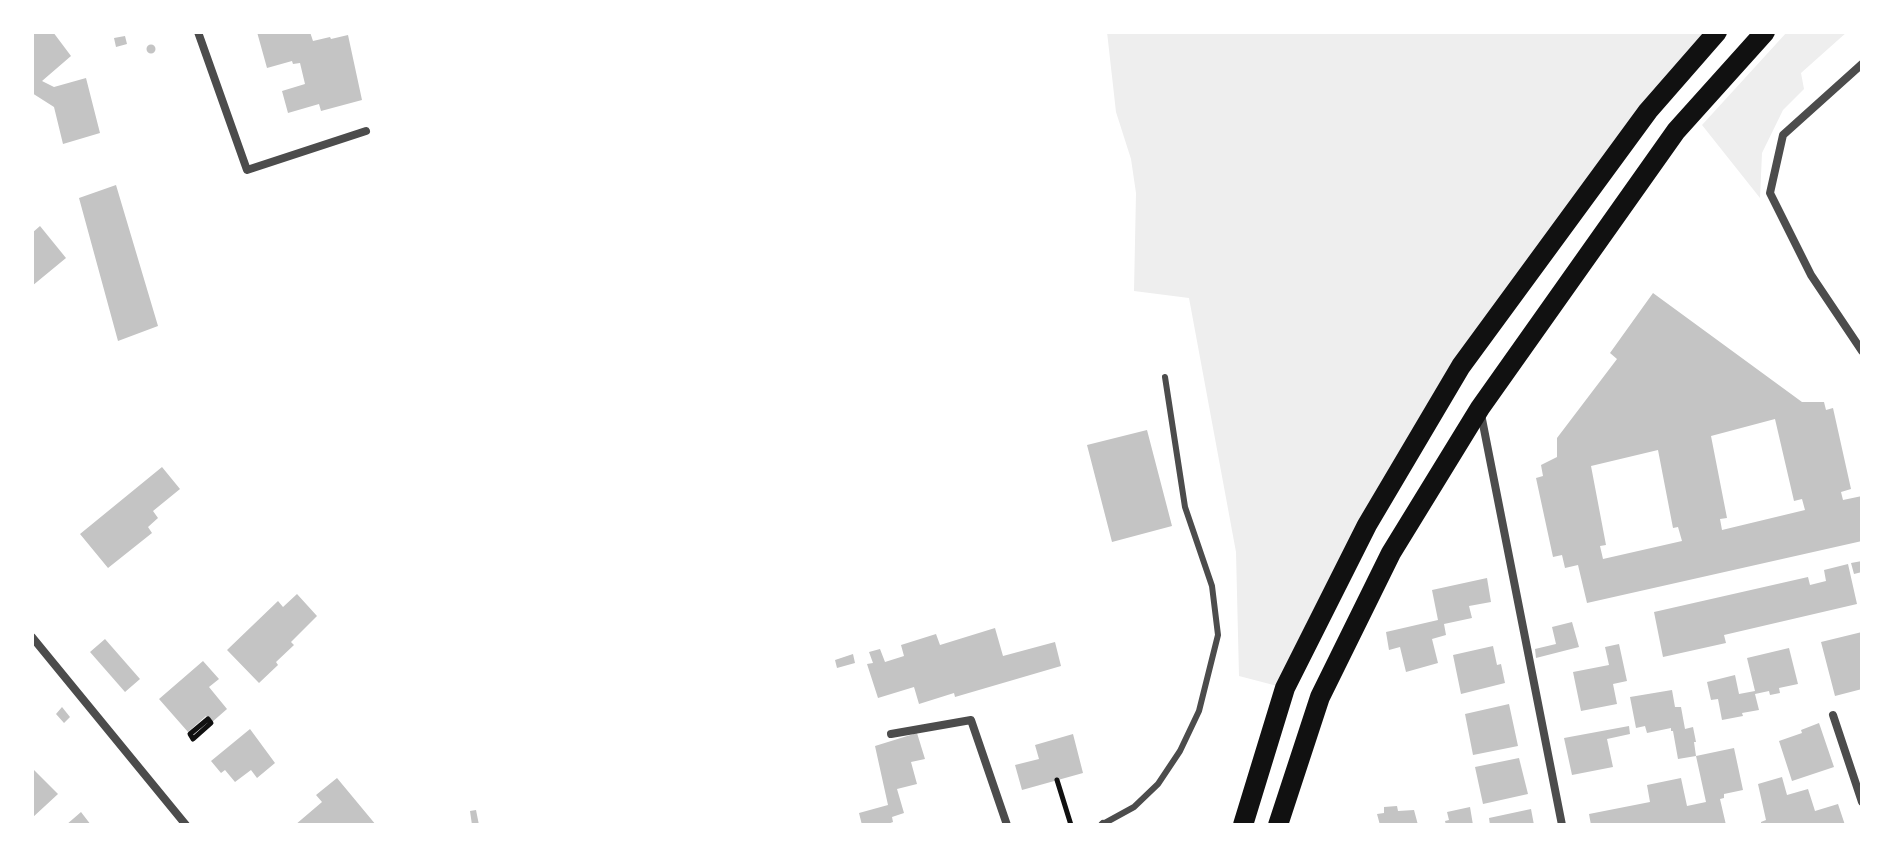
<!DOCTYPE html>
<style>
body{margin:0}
#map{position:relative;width:1894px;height:857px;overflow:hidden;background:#fff;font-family:Karla,sans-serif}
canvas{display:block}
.frame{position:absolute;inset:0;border:34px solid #fff;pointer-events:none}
</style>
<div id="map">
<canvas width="1894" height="857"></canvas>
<div class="frame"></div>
</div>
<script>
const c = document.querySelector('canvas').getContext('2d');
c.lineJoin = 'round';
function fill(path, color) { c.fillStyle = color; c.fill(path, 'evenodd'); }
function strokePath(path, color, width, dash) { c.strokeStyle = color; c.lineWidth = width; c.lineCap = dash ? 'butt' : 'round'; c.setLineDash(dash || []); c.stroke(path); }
fill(new Path2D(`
 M1107,32H1717L1461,366L1285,688L1239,676L1236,552L1189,298L1134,291L1136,193L1131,159L1116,112Z
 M1787,32H1847L1801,73L1804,89L1783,110L1762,153L1760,198L1702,125Z`), '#eee');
fill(new Path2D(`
 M32,32H53L71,56L42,81L54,87L86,78L100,133L63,144L54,107L32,93Z
 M257,32H310L313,41L330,37L331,39L348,35L362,100L321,111L319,104L288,113L282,91L305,84L300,63L293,64L292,61L267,68Z
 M125,36L127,44L116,47L114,38Z
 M146.5 49a4.5 4.5 0 1 1 9 0a4.5 4.5 0 1 1-9 0Z
 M116,185L158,326L118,341L79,198Z
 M40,226L66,258L32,286V233Z
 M1653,293L1802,402H1824L1826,410L1833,408L1851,489L1841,492L1843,500L1862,496V541L1587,603L1578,565L1565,568L1562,555L1553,557L1536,478L1543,476L1541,465L1557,457V438L1617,359L1610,353ZM1775,419L1794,501L1802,499L1805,510L1722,530L1720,519L1727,518L1711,436ZM1658,450L1673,528L1678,527L1682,541L1603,559L1600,546L1606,545L1591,466Z
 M1147,430L1172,526L1112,542L1087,445Z
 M162,467L180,489L153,511L158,518L148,527L152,533L108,568L80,534Z
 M1862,561V572L1854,574L1851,563Z
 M1848,564L1857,604L1724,635L1726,643L1663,657L1654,612L1808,577L1810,585L1826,581L1824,570Z
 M1487,578L1491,602L1469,606L1472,618L1444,624L1446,635L1432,639L1438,663L1406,672L1400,647L1389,650L1386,632L1438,620L1432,590Z
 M297,594L317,616L291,642L294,645L276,662L278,665L259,683L227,650L278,601L283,607Z
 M1572,622L1579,647L1536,658L1535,649L1556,644L1552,627Z
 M995,628L1003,656L1055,642L1061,666L955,697L954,693L919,704L914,687L878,698L867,664L873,663L869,652L880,649L885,662L904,656L901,645L936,634L940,645Z
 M1862,632V689L1835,696L1821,642Z
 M105,639L140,679L125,692L90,652Z
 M1619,644L1627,681L1613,684L1617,704L1581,711L1573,672L1609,665L1605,647Z
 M1493,646L1497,665L1501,664L1505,683L1461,694L1453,655Z
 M1789,648L1798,684L1779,688L1780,693L1770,695L1769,691L1755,694L1759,710L1742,713L1743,716L1722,720L1718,699L1711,700L1707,682L1735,675L1739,694L1755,691L1747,658Z
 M853,654L855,663L837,668L835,660Z
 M203,661L219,679L209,687L227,709L211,723L206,716L188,732L159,699Z
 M1672,690L1675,707H1681L1685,729L1693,727L1696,742H1694L1696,756L1678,759L1673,731H1671V728L1647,733L1645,726L1636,728L1630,697Z
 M1509,704L1518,746L1473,755L1465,714Z
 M62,707L70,717L64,723L56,714Z
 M1819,723L1834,767L1792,781L1779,741L1802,733L1801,730Z
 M1629,726L1630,734L1607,739L1613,767L1572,775L1564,738Z
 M250,729L275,763L257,778L251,770L235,782L225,770L221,773L211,761Z
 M917,733L925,759L911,762L917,784L897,789L904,813L892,817L893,822L885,825H862L859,813L888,805L875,746Z
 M1073,734L1083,773L1022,790L1015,765L1039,759L1035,745Z
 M1734,748L1743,790L1724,794V798L1720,799L1726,825H1591L1589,814L1650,802L1647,785L1681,778L1687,806L1706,802L1696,756Z
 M1519,758L1528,794L1483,804L1475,767Z
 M33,769L58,794L32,818V770Z
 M1782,777L1787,795L1808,789L1815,811L1838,804L1845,825H1761V822L1766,820L1758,784Z
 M337,778L376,825H295L322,802L316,795Z
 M1397,806L1398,811L1414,810L1418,825H1380L1377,814L1384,813V807Z
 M1470,807L1473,825H1446L1445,821L1449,820L1447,812Z
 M1531,809L1534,825H1490L1489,818Z
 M476,810L479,825H472L470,811Z
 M81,812L91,825H66Z`), '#c4c4c4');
strokePath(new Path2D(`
 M208,719L211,723L193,739L190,734Z
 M1057,780L1071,825`), '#111', 5);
strokePath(new Path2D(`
 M1103,824L1134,807L1158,784L1180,751L1199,711L1218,635L1212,586L1185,507L1165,377`), '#4c4c4c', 6);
strokePath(new Path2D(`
 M198,32L247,170L366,131
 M1862,64L1783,135L1770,193L1811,275L1862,351
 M1481,414L1562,825
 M32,637L186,825
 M1833,715L1862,802
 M891,734L971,720L1007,825
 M1102,825L1103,824`), '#4c4c4c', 8);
strokePath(new Path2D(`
 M1243,825L1285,688L1367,525L1461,366L1648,111L1717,32
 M1278,825L1320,697L1391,553L1480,408L1676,131L1765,32`), '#111', 20);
</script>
